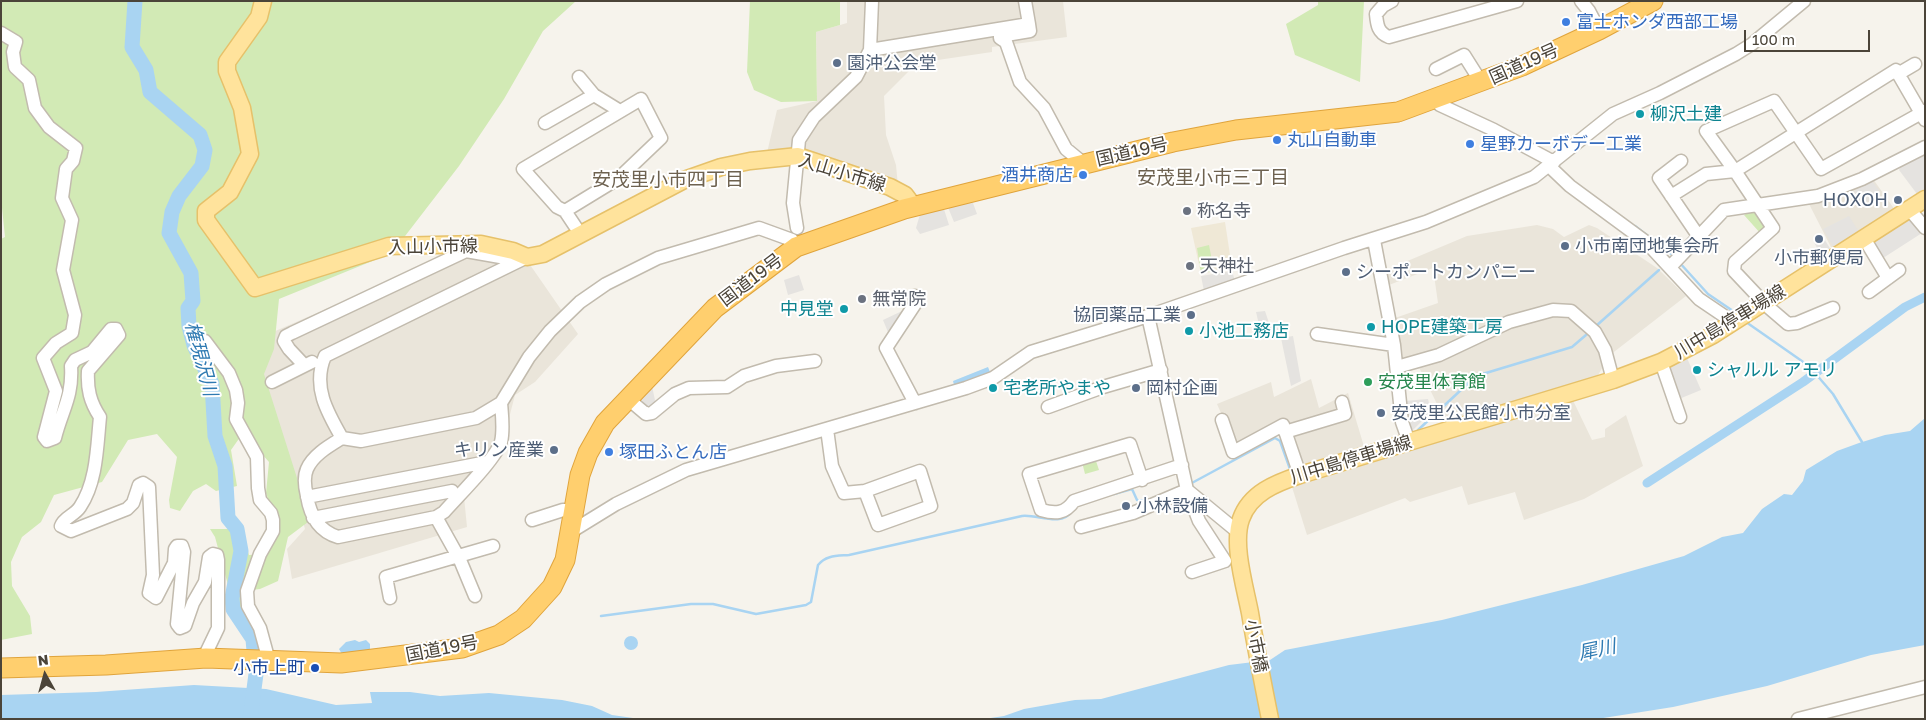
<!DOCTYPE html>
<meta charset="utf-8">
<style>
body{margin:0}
#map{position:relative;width:1926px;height:720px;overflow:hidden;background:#f6f3ec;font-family:"Golos Text",sans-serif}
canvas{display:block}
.frame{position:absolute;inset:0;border:2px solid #4b4439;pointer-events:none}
.north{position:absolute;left:20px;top:650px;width:50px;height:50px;-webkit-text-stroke:4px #fff;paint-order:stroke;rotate:353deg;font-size:14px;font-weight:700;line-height:20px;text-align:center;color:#4b4439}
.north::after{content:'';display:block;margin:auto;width:18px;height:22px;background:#4b4439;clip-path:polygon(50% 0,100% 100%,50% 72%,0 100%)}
.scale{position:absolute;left:1744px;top:30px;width:126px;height:22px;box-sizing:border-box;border:2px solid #4b4439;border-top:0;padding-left:6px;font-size:15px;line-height:18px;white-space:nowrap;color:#4b4439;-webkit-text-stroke:4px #fff;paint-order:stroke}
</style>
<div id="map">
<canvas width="1926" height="720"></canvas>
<div class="frame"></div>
<div class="north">N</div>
<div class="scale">100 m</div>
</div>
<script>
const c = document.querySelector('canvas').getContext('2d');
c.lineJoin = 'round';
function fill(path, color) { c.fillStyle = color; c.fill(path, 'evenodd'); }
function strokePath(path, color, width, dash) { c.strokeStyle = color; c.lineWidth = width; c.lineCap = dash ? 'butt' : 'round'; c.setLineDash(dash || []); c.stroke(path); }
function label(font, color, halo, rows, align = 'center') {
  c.font = font + ' "Golos Text","Noto Sans JP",sans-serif'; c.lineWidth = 4; c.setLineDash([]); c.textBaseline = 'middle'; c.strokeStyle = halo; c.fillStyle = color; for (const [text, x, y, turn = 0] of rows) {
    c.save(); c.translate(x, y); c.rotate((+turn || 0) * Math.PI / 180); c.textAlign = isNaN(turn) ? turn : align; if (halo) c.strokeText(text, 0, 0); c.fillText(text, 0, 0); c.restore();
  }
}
fill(new Path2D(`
 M847,1H1063L1067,37L992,47V52L931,61V68L909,71L884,96L886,135L896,165L898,186L766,157L777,110L817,101L816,32L847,23Z
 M1873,179L1895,210L1833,251L1808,202Z
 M1537,225L1553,229L1564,237L1589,225L1597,228L1657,268L1686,296L1610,355L1598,375L1567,388L1592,440L1605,437V429L1626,415L1643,466L1584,499L1524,520L1515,492L1468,505L1462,486L1410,502L1405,498L1307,535L1292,487L1305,481L1288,422L1235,445L1217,404L1271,382L1274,397L1311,379L1319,408L1348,393L1368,460L1443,438L1438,406L1414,357L1402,360L1395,318L1438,303L1433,268L1389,285L1386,270L1467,236Z
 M466,248L526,259L578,334L535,382L515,395L502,445L464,497L467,527L292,579L287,549L305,529L288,471L241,346Z`), '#eae5da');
fill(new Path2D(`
 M1225,222L1232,268L1201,274L1191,228Z`), '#efe8d6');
fill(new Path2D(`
 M1,1H576L543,31L504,99L459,166L392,253L279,299L274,349L264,374L297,478L308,522L288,537L278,581L260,589L242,591L253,630L241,633L215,537L210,529H242L249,555L267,554L279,533L266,493L269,462L243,433L231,450L237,486L216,491L206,484L193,491L180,511L170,508L169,500L177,457L157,434L128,440L102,482L54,495L41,522L22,537L11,562L12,586L30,616L32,634L1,640V239L5,237L1,198Z
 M750,1H840V25L816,32L817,101L781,102L754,90L747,72Z
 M1318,1H1364L1360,82L1295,55L1286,24L1318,5Z
 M1754,210L1766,224L1761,234L1744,215Z
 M1209,245L1214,271L1201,273L1197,248Z
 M1095,458L1099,470L1085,474L1082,462Z`), '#d2eab5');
fill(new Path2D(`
 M1925,151V189L1917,194L1899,170L1901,164Z
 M1872,181L1879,190L1874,193L1876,197L1862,204L1854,191Z
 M973,203L977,214L954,222L947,205Z
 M943,206L949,225L920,234L916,228L921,211Z
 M1849,216L1859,232L1834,248L1823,229Z
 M1906,220H1913L1922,233L1880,260L1873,243Z
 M1823,237L1831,250L1821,256L1814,242Z
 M1232,271L1235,281L1204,291L1201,276Z
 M799,275L804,290L788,295L784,280Z
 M902,311L906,314L890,337L883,320Z
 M1265,311L1269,323L1277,322L1279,331L1261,333L1256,312Z
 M1293,336L1301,381L1291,386L1281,338Z
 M1687,358L1701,390L1679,399L1672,379L1670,365Z
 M652,386L656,405L647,410L640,396Z
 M1428,399L1431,412L1413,430L1407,423L1404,401Z`), '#e5e3e0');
fill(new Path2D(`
 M988,367L990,372L986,375L954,385L953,381Z
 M1925,418V645L1871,655L1767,686L1673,707L1597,719H984L1004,716L1024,709L1075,700L1101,699L1229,665L1270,660L1285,650L1442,620L1582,585L1684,556L1722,537L1743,533L1762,509L1784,494L1792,495L1803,481L1806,470L1837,451L1859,443L1885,435L1910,431Z
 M624 643a7 7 0 1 1 14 0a7 7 0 1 1-14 0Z
 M355,640L359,642L366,640L370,644V650L343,656L339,649L346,642Z
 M194,685L266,689L336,705L372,703L370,692H410L440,696L489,693L562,700L592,706L612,715L640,719H1V695L96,692Z`), '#a9d4f2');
strokePath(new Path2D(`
 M1635,226L1674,256
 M1679,262L1708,294L1733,311
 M1746,322L1809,366L1833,394L1862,442
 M1596,326L1659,270
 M1418,430L1476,376L1572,347L1586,335
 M1190,484L1275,438L1280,441L1290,469
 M1114,494L1132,489L1137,500L1148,501
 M601,616L691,604H713L756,614L806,605L811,602L818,565C826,555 837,556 849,555L1022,516C1037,514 1061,527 1071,512`), '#a9d4f2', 2.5);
strokePath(new Path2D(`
 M1647,483L1803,382L1905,307L1925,297`), '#a9d4f2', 9);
strokePath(new Path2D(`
 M135,1L132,47L146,70L150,92L200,135L205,150L202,166L179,196L172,212L169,233L191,273L193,301L188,308L189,326L194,345L212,384L215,436L225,466L228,518L237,529L241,551L232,598L233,609L253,639L256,674L250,719`), '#a9d4f2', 15);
const minor = new Path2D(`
 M1392,1L1383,6L1376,14C1377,25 1378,33 1389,37L1517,1
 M1581,1L1589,11L1599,30
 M1029,24L1030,31L1000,36V38L1006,42L1020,82L1044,108L1066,149L1083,163
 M1,33L16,42L13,52L15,67L29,80L35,108L49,127L76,148L73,161L66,169L62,198L72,220L63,270L75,315L72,333L56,343L43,358L56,391L44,437L47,441L55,438C62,410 73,397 71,366L75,360L92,352L111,329H116L119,335L88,371C87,389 90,402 100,417C97,446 97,482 80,507C74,516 64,517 61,526L71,531L127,509L133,503L139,485L143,483L149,487L153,575L149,593L156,598L174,563L175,549L177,546H182L184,552L177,624L180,628L185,626L193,603L205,582L209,557L213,554L217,555L218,560V628L207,651L206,658
 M870,50L1029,24L1025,1
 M1436,69L1464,55L1481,82
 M1898,74L1915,64
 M579,77L594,95
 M1436,100L1440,105L1494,130L1554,162
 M545,123L594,95L620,111
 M1681,161L1659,178L1699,237
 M1549,166L1570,186L1646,242L1699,299L1733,322
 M1735,171L1706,131L1774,101L1821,169L1925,111
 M1671,196L1706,174L1735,171
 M1909,209L1925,228
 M565,211L619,178L661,138L641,99L523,169L557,207L565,211L581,235
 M797,228L793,203L799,140L814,117L856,77L870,50L872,1
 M1864,238L1888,278
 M1374,240L1394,345L1402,422L1409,442
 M527,257L325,356C312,386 327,412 342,438L361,441L476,418L501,403L529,357L550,331L580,302L606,284L658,258L759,228L792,240L796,247
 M1670,267L1724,210L1818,196L1862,179L1925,147
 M1869,292L1899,270
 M915,296V304L886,348L915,403
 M1833,308L1797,323L1788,324L1767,306L1734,271L1735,262L1773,228L1735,171L1896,70L1925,120
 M1148,316L1187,490L1238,532
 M1317,334L1394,345
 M205,341L229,373L236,390L238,403L236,419L257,457L258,488L260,500L271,513L273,520V531L260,554L247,591L248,606L260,628L269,661
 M1661,362L1680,417
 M304,365L289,349L284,341L286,336L292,333L466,251L506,258L515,263
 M1397,367L1439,355L1509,322L1553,310L1571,311L1595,332L1605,350L1613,380
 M272,382L312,362
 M627,398L646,414L652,413L675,394L689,388L727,387L744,376L776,366L815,361
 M1048,407L1103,387L1161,370
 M1222,420L1233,452L1283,425L1300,475
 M827,429L832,466L844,493L865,491L920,471L931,506L878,525L865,491
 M1285,432L1345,414L1342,402
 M342,438C329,446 313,455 307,469C303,478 305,488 307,496C310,515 318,531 338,537L436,517L444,512C458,496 495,460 501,442C504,430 502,415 501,403
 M1142,480L1130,444L1029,474L1041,510C1055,514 1065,514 1074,501L1182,465
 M307,497L487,462
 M436,517L460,560L475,596
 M313,518L452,491
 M532,520L563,510H573
 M1081,527L1133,513L1187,490L1199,521L1225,561L1192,572
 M570,530L577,528L616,504L686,470L966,388L993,378L1031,352L1148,316L1344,248L1426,222L1534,177L1613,114L1660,93L1736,54L1752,44L1804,1
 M390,598L386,577L493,546
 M1798,719L1925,687`);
const major = new Path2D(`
 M263,1L259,17L227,62V71L242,108L250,154L230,192L206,211V220L255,288L389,246L481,244L513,251L527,257L543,254L684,180L721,167L750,161L798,156L890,187L905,195L914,207
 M1270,719C1263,684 1256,649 1250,613C1245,587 1232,544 1241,519C1250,493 1276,483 1300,475L1613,380L1661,362L1713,335L1925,199`);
const highway = new Path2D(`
 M1,668L106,665L206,658L341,663L462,648L499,635L523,619L552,587L565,560L580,475L588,453L605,423L715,308L796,247L904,209L1173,142L1236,130L1398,112L1522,66L1599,30L1653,1`);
strokePath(minor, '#c2bbae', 15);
strokePath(major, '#e6c16a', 19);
strokePath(highway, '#e0a43c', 21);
strokePath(minor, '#fff', 12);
strokePath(major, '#ffe39c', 16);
strokePath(highway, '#ffcf6e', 19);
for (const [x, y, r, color] of [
 [1566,22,5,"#3f7fe0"],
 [837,63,5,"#5c6f8a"],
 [1640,114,5,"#0f9aa8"],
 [1277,140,5,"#3f7fe0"],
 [1470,144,5,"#3f7fe0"],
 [1083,175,5,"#3f7fe0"],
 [1898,200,5,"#5c6f8a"],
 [1187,211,5,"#6b7280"],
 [1819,239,5,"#5c6f8a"],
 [1565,246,5,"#5c6f8a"],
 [1190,266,5,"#6b7280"],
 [1346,272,5,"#5c6f8a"],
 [862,299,5,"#6b7280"],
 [844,309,5,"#0f9aa8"],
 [1191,315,5,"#5c6f8a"],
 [1371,327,5,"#0f9aa8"],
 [1189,331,5,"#0f9aa8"],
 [1697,370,5,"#0f9aa8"],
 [1368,382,5,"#2e9e5b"],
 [993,388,5,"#0f9aa8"],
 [1136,388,5,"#5c6f8a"],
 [1381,413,5,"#5c6f8a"],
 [554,450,5,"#5c6f8a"],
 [609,452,5,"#3f7fe0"],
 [1126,506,5,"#5c6f8a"],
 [315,668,5,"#1a4fb4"]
]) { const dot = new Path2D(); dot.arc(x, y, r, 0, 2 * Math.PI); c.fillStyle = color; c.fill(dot); strokePath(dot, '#fff', 2); }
label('18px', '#366cbe', '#fff', [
 ["富士ホンダ西部工場",1576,22],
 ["丸山自動車",1287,140],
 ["星野カーボデー工業",1480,144],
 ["酒井商店",1073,175,"right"],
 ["塚田ふとん店",619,452]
], 'left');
label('18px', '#4e5e75', '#fff', [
 ["園沖公会堂",847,63],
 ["HOXOH",1888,200,"right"],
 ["小市南団地集会所",1575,246],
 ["小市郵便局",1819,258,"center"],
 ["シーポートカンパニー",1356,272],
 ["協同薬品工業",1181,315,"right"],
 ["岡村企画",1146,388],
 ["安茂里公民館小市分室",1391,413],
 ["キリン産業",544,450,"right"],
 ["小林設備",1136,506]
], 'left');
label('18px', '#4b4439', '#fff', [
 ["国道19号",1524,64,-24],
 ["国道19号",1132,152,-13],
 ["入山小市線",842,173,17],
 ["入山小市線",433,247,-1],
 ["国道19号",751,280,-37],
 ["川中島停車場線",1730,322,-31],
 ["川中島停車場線",1351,460,-17],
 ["小市橋",1256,646,79],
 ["国道19号",442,649,-11]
]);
label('18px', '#0d838f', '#fff', [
 ["柳沢土建",1650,114],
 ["中見堂",834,309,"right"],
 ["HOPE建築工房",1381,327],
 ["小池工務店",1199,331],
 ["シャルル アモリ",1707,370],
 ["宅老所やまや",1003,388]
], 'left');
label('18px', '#5b616d', '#fff', [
 ["称名寺",1197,211],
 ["天神社",1200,266],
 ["無常院",872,299]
], 'left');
label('18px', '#27864d', '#fff', [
 ["安茂里体育館",1378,382]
], 'left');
label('18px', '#164399', '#fff', [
 ["小市上町",305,668]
], 'right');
label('19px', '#6e6250', '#fff', [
 ["安茂里小市三丁目",1213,178],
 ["安茂里小市四丁目",668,180]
]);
label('italic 19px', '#2e7ab2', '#fff', [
 ["権現沢川",201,359,75],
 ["犀川",1597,650,-12]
]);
</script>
